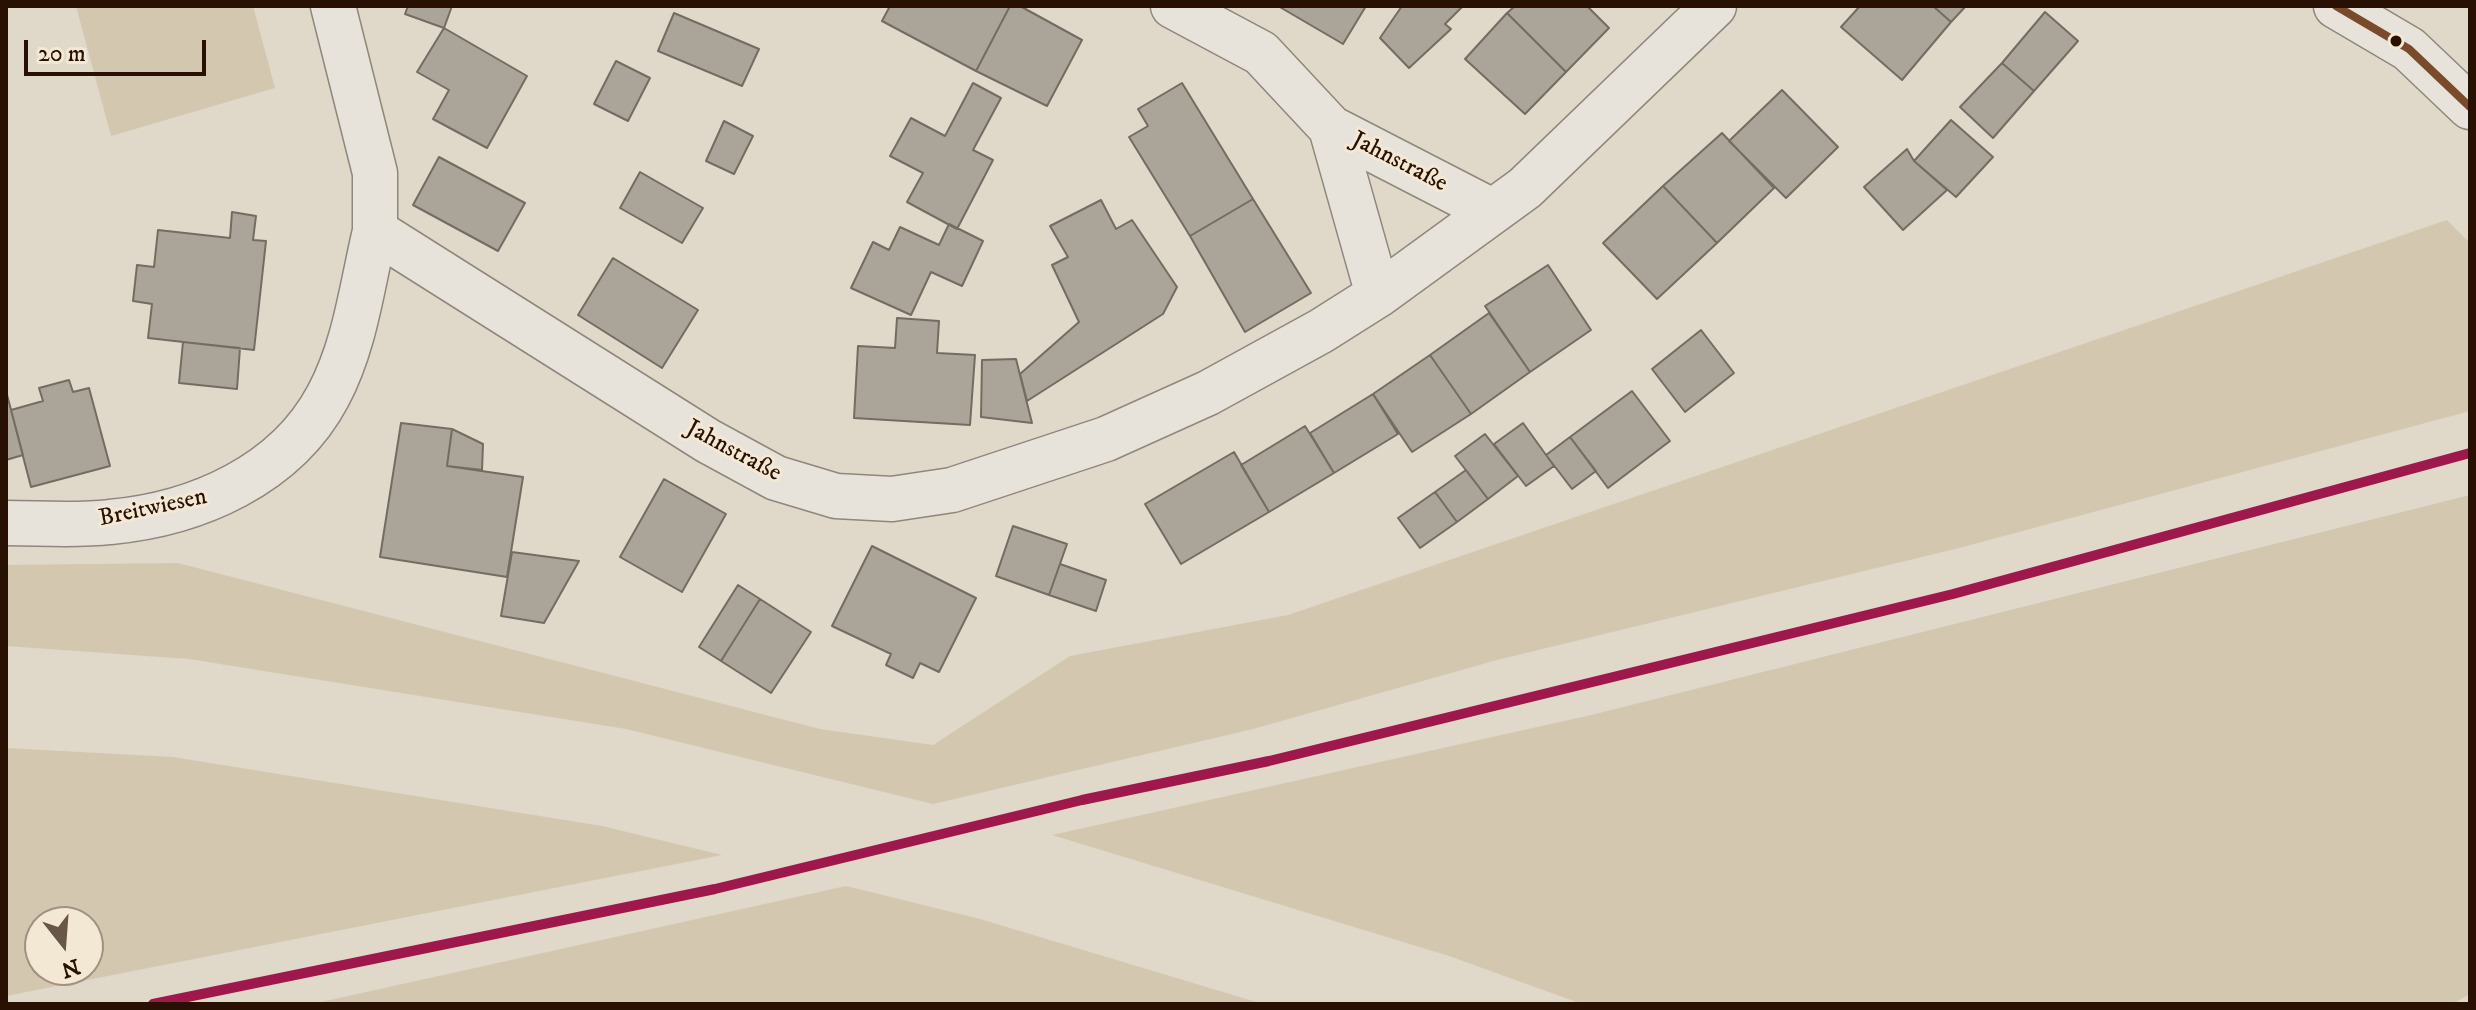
<!DOCTYPE html>
<meta charset="utf-8">
<style>
body{margin:0}
#map{position:relative;width:2476px;height:1010px;overflow:hidden;background:#e0d8c8;font-family:"IM FELL DW Pica",serif}
canvas{display:block}
.frame{position:absolute;inset:0;border:8px solid #281002;pointer-events:none}
.north{position:absolute;left:24px;top:906px;width:80px;height:80px;box-sizing:border-box;background:#f2e8d4;border:2px solid #a19280;border-radius:50%;rotate:163deg;font-size:22px;font-weight:700;line-height:32px;text-align:center;color:#281002}
.north::after{content:'';display:block;margin:auto;width:28px;height:36px;background:#685647;clip-path:polygon(50% 0,100% 100%,50% 72%,0 100%)}
.scale{position:absolute;left:24px;top:40px;width:182px;height:36px;box-sizing:border-box;border:4px solid #281002;border-top:0;padding-left:10px;font-size:24px;line-height:28px;white-space:nowrap;color:#281002;-webkit-text-stroke:6px #f2e8d4;paint-order:stroke}
</style>
<div id="map">
<canvas width="2476" height="1010"></canvas>
<div class="frame"></div>
<div class="north">N</div>
<div class="scale">20 m</div>
</div>
<script>
const c = document.querySelector('canvas').getContext('2d');
c.lineJoin = 'round';
function fill(path, color) { c.fillStyle = color; c.fill(path, 'evenodd'); }
function strokePath(path, color, width, dash) { c.strokeStyle = color; c.lineWidth = width; c.lineCap = dash ? 'butt' : 'round'; c.setLineDash(dash || []); c.stroke(path); }
function label(font, color, halo, rows, align = 'center') {
  c.font = font + ' "IM FELL DW Pica",serif'; c.lineWidth = 6; c.setLineDash([]); c.textBaseline = 'middle'; c.strokeStyle = halo; c.fillStyle = color; for (const [text, x, y, turn = 0] of rows) {
    c.save(); c.translate(x, y); c.rotate((+turn || 0) * Math.PI / 180); c.textAlign = isNaN(turn) ? turn : align; if (halo) c.strokeText(text, 0, 0); c.fillText(text, 0, 0); c.restore();
  }
}
fill(new Path2D(`
 M76,6H253L275,88L111,136Z
 M2447,220L2470,243V411L1959,548L1497,660L1253,729L933,804L626,729L189,659L6,646V565L178,563L820,729L933,745L1070,656L1288,615Z
 M2470,495V994L2452,1004H1582L1449,956L1052,835L1591,715Z
 M6,748L173,757L602,826L722,855L6,996ZM40,922H88V970H40Z
 M846,886L980,919L1263,1004H312Z`), '#d4c7b0');
const building = new Path2D(`
 M408,6H452L444,28L405,14Z
 M890,6H1010L976,71L882,21Z
 M1010,6H1020L1082,40L1047,106L976,71Z
 M1278,6H1366L1343,44Z
 M1402,6H1463L1445,24L1451,29L1409,68L1380,38Z
 M1515,6H1587L1609,28L1566,72L1507,13Z
 M1860,6H1933L1951,22L1902,80L1841,27Z
 M1933,6H1966L1951,22Z
 M2045,12L2078,41L2034,91L2002,63Z
 M674,13L759,49L742,86L658,51Z
 M1507,13L1566,72L1525,114L1465,59Z
 M444,28L527,76L487,148L433,119L449,90L417,72Z
 M616,61L650,78L628,121L594,104Z
 M2002,63L2034,91L1993,138L1960,107Z
 M973,83L1001,98L973,150L993,160L957,229L907,202L923,173L890,156L911,118L945,136Z
 M1182,83L1253,199L1190,236L1129,137L1148,126L1138,109Z
 M1782,90L1838,147L1786,198L1729,141Z
 M1951,120L1993,157L1956,197L1914,161Z
 M724,121L753,136L734,174L706,161Z
 M1722,133L1774,188L1717,243L1663,186Z
 M1907,149L1914,161L1947,190L1903,230L1864,187Z
 M439,157L525,203L498,251L413,205Z
 M640,172L703,208L682,243L620,208Z
 M1663,186L1717,243L1657,299L1603,243Z
 M1253,199L1311,293L1245,332L1190,236Z
 M1101,200L1116,229L1132,220L1177,287L1163,314L1027,401L1020,374L1079,322L1052,265L1068,257L1050,226Z
 M232,212L256,216L253,240L266,241L254,350L148,338L152,304L133,301L137,265L154,267L158,230L230,238Z
 M949,224L983,241L962,286L931,272L911,315L851,288L873,242L889,250L900,227L939,245Z
 M613,258L698,310L662,368L578,315Z
 M1548,265L1591,330L1530,372L1485,306Z
 M1489,313L1530,372L1471,414L1430,355Z
 M897,318L939,321L937,353L975,355L970,425L854,418L858,346L895,348Z
 M1701,330L1734,373L1685,412L1652,369Z
 M183,342L240,348L237,389L179,383Z
 M1430,355L1471,414L1412,452L1373,394Z
 M1016,359L1032,423L981,417L982,360Z
 M69,380L73,392L89,388L110,466L31,487L11,410L43,401L39,388Z
 M6,391L23,455L6,460Z
 M1632,391L1670,441L1608,488L1570,437Z
 M1373,394L1398,434L1334,473L1310,433Z
 M401,423L452,429L447,466L523,477L507,577L380,557Z
 M1523,423L1554,466L1526,486L1494,444Z
 M1305,426L1334,473L1269,512L1241,465Z
 M452,429L483,444L482,470L447,466Z
 M1485,434L1518,476L1488,499L1455,456Z
 M1570,437L1596,471L1572,489L1546,455Z
 M1234,452L1269,512L1181,564L1145,504Z
 M1466,470L1488,499L1457,522L1435,492Z
 M664,479L726,514L682,592L620,557Z
 M1435,492L1457,522L1420,548L1398,518Z
 M1013,526L1067,544L1049,595L996,576Z
 M872,546L976,598L939,672L920,663L913,678L886,665L891,654L832,626Z
 M512,552L579,561L544,623L501,616Z
 M1060,564L1106,580L1096,611L1049,595Z
 M738,585L760,599L721,661L699,647Z
 M760,599L811,632L771,693L721,661Z`);
fill(building, '#aba498');
strokePath(building, '#746c62', 2);
const street = new Path2D(`
 M333,6L375,173V231L708,441L776,478L836,496L892,499L952,490L1106,439L1208,393L1321,331L1378,295L1525,188L1714,6
 M1173,6L1261,53L1331,128L1492,211
 M2336,6L2409,49L2470,107
 M1331,128L1378,295
 M6,523C40,523 76,526 110,522C197,514 286,475 328,396C355,346 362,286 375,231`);
strokePath(street, '#8f877c', 47);
strokePath(street, '#e7e3db', 44);
strokePath(new Path2D(`
 M2336,6L2409,49L2470,107`), '#7a4b2a', 8);
strokePath(new Path2D(`
 M153,1004L715,889L1082,800L1269,761L1953,594L2470,453`), '#9f184c', 10);
for (const [x, y, r, color] of [
 [2396,41,7,"#281002"]
]) { const dot = new Path2D(); dot.arc(x, y, r, 0, 2 * Math.PI); c.fillStyle = color; c.fill(dot); strokePath(dot, '#f2e8d4', 3); }
label('24px', '#281002', '#f2e8d4', [
 ["Jahnstraße",1399,163,27],
 ["Jahnstraße",733,452,28],
 ["Breitwiesen",153,509,-12]
]);
</script>
